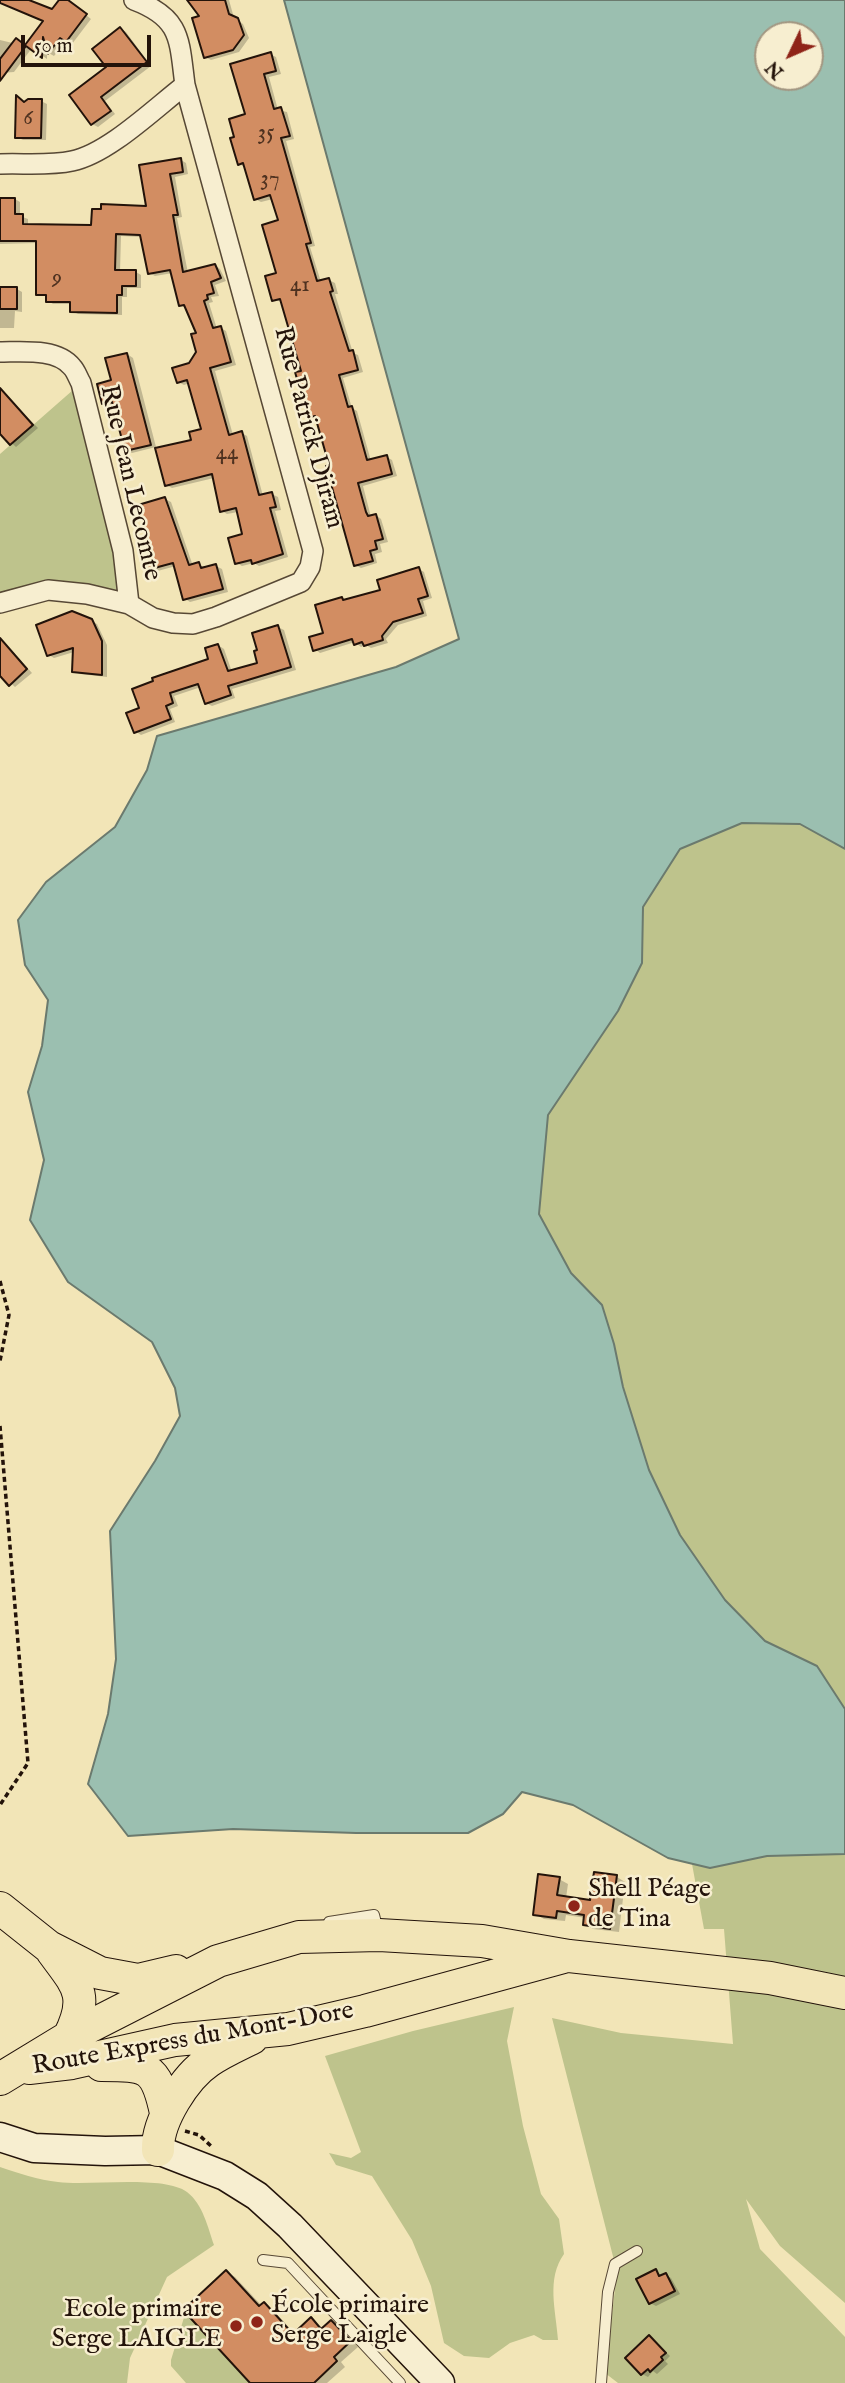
<!DOCTYPE html>
<meta charset="utf-8">
<style>
body{margin:0}
#map{position:relative;width:845px;height:2383px;overflow:hidden;background:#f2e5b7;font-family:"IM FELL English",serif}
canvas{display:block}
.north{position:absolute;left:754px;top:21px;width:70px;height:70px;box-sizing:border-box;background:#f7eed0;border:2px solid #a29681;border-radius:50%;rotate:226deg;font-size:19px;font-weight:700;line-height:28px;text-align:center;color:#23130a}
.north::after{content:'';display:block;margin:auto;width:24px;height:32px;background:#8f2418;clip-path:polygon(50% 0,100% 100%,50% 72%,0 100%)}
.scale{position:absolute;left:21px;top:35px;width:130px;height:32px;box-sizing:border-box;border:4px solid #23130a;border-top:0;padding-left:9px;font-size:21px;line-height:24px;white-space:nowrap;color:#23130a;-webkit-text-stroke:5px #f7eed0;paint-order:stroke}
</style>
<div id="map">
<canvas width="845" height="2383"></canvas>
<div class="north">N</div>
<div class="scale">50 m</div>
</div>
<script>
const c = document.querySelector('canvas').getContext('2d');
c.lineJoin = 'round';
function fill(path, color) { c.fillStyle = color; c.fill(path, 'evenodd'); }
function strokePath(path, color, width, dash) { c.strokeStyle = color; c.lineWidth = width; c.lineCap = dash ? 'butt' : 'round'; c.setLineDash(dash || []); c.stroke(path); }
function label(font, color, halo, rows, align = 'center') {
  c.font = font + ' "IM FELL English",serif'; c.lineWidth = 5; c.setLineDash([]); c.textBaseline = 'middle'; c.strokeStyle = halo; c.fillStyle = color; for (const [text, x, y, turn = 0] of rows) {
    c.save(); c.translate(x, y); c.rotate((+turn || 0) * Math.PI / 180); c.textAlign = isNaN(turn) ? turn : align; if (halo) c.strokeText(text, 0, 0); c.fillText(text, 0, 0); c.restore();
  }
}
fill(new Path2D(`
 M81,383L129,604L88,594L0,603V454Z
 M845,714V2303L780,2246L746,2199L760,2249L845,2337V2383H618L605,2373L617,2272L552,2018L621,2033L733,2044L724,1929H704L692,1864L668,1858L573,1805L522,1792L503,1814L468,1833H356L233,1829L128,1836L88,1784L108,1714L116,1659L110,1531L155,1461L180,1416L175,1388L152,1342L68,1282L30,1220L44,1160L28,1092L42,1046L48,1000L25,965L18,920L46,882L115,827L147,770L157,736Z
 M514,2007L507,2041L523,2126L541,2194L559,2219L564,2254C546,2279 556,2310 558,2340H543L534,2335L510,2343L489,2358L464,2356L444,2343L431,2286L412,2240L372,2176L336,2165L329,2153L351,2158L361,2152L325,2056L413,2031Z
 M0,2167C17,2173 39,2180 58,2182C90,2186 163,2175 187,2192C203,2204 208,2228 214,2245L167,2277L130,2358L127,2383H0Z
 M186,2311L250,2383H186L171,2366V2360Z`), '#bec38c');
const water = new Path2D(`
 M284,0H845V849L800,824L742,823L680,849L643,907L642,963L618,1011L548,1115L539,1214L571,1273L602,1305L614,1344L623,1387L649,1470L680,1535L725,1600L765,1641L817,1666L845,1709V1854L767,1856L710,1868L668,1858L573,1805L522,1792L503,1814L468,1833H356L233,1829L128,1836L88,1784L108,1714L116,1659L110,1531L155,1461L180,1416L175,1388L152,1342L68,1282L30,1220L44,1160L28,1092L42,1046L48,1000L25,965L18,920L46,882L115,827L147,770L157,736L396,667L459,639ZM768,35H810V77H768Z`);
fill(water, '#9bbfb0');
strokePath(water, '#6b7a6e', 2);
fill(new Path2D(`
 M10,0H26L52,11L61,0H67L91,19L72,44L66,40L54,56L47,52V59L32,48L14,72L0,73V40L25,46L45,21Z
 M190,0H229L234,18L243,24L249,38L239,52L211,60L205,57L202,17Z
 M121,29L126,32L151,66L105,101L115,114L98,127L92,124L71,95L108,67Z
 M270,54L276,57L281,74L269,77L278,110L287,112L294,139L286,141L315,246L310,247L321,282L329,280L335,283L338,294H335L353,353L358,355L363,372L343,378L352,408L357,411L371,461L387,457L392,460L397,476L363,486L371,517L376,515L381,519L388,542L380,544L382,552L375,554L377,563L361,568L355,565L318,419L310,416L303,372L283,302L274,300L278,274L280,221L273,199L261,202L255,199L245,167L239,164L236,138Z
 M41,101L47,104L46,140H23L17,137L25,103Z
 M181,160L186,163L188,174L175,177L182,217L177,218L188,273L215,265L220,269L226,281L215,285L219,296L211,297L213,302L209,303L217,329L221,328L226,331L236,365L215,371L233,435L242,433L247,436L263,496L272,494L278,497L281,510L275,511L288,557L259,566L254,563L242,566L237,563L244,535L238,512L227,514L222,511L214,478L172,488L166,485L203,430L190,383L184,385L178,382L198,352L199,334L187,309L181,305L173,273L155,276L149,273L142,237L121,236L120,272H136L141,275V288H127V297H122V315L78,314L72,311V304H53L48,301V297L38,294L37,243L0,244V199H15L20,202V216L28,219V226L93,227L149,208L141,167Z
 M0,288L17,289L22,292V312L15,311L14,328H0Z
 M127,354L133,358L156,447L132,453L127,450L114,405L109,406L104,403Z
 M9,399L38,428L16,447L0,432V409Z
 M165,499L171,502L193,566H216L222,569L228,592L190,602L184,598L176,566L154,572L149,569Z
 M419,569L424,572L432,598L423,601L427,616L398,625L386,639L388,643L371,648L366,645L361,647L355,642L320,653L315,649L325,634L342,599L346,601L382,591Z
 M91,621L97,624L107,645V677L80,674L74,671V652L54,658L49,655Z
 M278,627L284,630L296,670L232,689L235,698L212,706L206,703L201,687L174,696L178,706L170,709L175,722L141,735L135,731L141,709L211,660L218,645L224,649L232,672L259,664Z
 M2,642L7,645L32,673L15,687L0,673V644Z
 M617,1877L625,1882L619,1932L593,1929L585,1924L586,1918L566,1915L565,1921L544,1919L535,1914L559,1879L568,1884L566,1898L592,1902Z
 M656,2271L662,2276L666,2275L671,2278L680,2294L656,2306L650,2303Z
 M226,2272L235,2277L262,2306L264,2304L273,2310L295,2334L311,2319L324,2329L331,2322L340,2327L358,2347L341,2362L345,2367L327,2383H253Z
 M650,2337L670,2356L665,2361L668,2364L657,2374L653,2371L648,2377L642,2374Z`), '#0003');
const building = new Path2D(`
 M0,0H29L52,9L59,0H68L87,14L66,42L60,38L48,54L43,37L42,58L26,46L0,81V59L16,38L25,45L43,21L0,3Z
 M187,0H225L229,14L238,18L244,35L233,50L204,58L192,18L199,16Z
 M120,27L147,62L101,97L111,111L91,125L69,95L106,67L92,49Z
 M271,52L276,71L264,74L274,109L281,107L290,136L281,138L311,243L306,244L317,281L329,278L333,291L330,292L349,351L353,350L358,370L339,375L348,407L352,406L367,460L387,455L392,474L358,483L366,512L368,516L376,514L383,539L375,541L377,549L370,551L373,561L354,566L326,466L329,465L315,416L308,418L295,372L301,371L280,299L272,301L265,276L276,273L262,225L278,220L270,195L254,200L243,163L238,165L230,138L234,137L229,119L245,114L230,64Z
 M16,95L24,102L28,99H42L41,138H15Z
 M181,158L183,172L170,174L178,215H173L183,272L215,264L221,278L211,282L214,293L207,295L208,299L204,301L213,328L221,326L231,362L210,368L229,435L242,431L259,495L272,492L276,507L270,508L283,554L252,564L251,560L235,564L228,538L242,534L236,508L220,512L212,474L165,486L155,448L191,440L189,432L201,429L187,380L177,383L172,368L189,363L196,352L191,334L196,333L184,305L179,306L170,270L148,274L140,235L116,234L115,270H136V286H122V295H117V313L70,312V302H46V295H36V241H0V198H15V214H23V224L91,225L92,209H101V204L146,206L139,165Z
 M0,287H17V309H0Z
 M127,353L151,445L125,451L112,402L102,404L97,384L111,380L105,358Z
 M0,388L33,425L10,445L0,434Z
 M165,497L189,565L199,562L201,568L216,564L223,589L183,600L173,563L147,570L143,554L152,552L138,505Z
 M419,567L428,596L418,599L423,613L393,622L382,636L383,640L364,646L362,642L354,645L352,639L313,651L309,637L323,633L315,605L342,597L343,600L380,590L377,580Z
 M72,611L92,619L102,641V675L72,672L73,648L47,656L36,625Z
 M278,625L291,667L228,686L231,695L205,704L198,684L170,693L173,703L166,706L171,719L134,733L126,713L139,708L132,689L153,681L152,678L208,659L205,648L218,644L228,671L257,663L254,651L257,650L252,633Z
 M0,638L27,669L9,686L0,676Z
 M594,1872L617,1875L610,1929L583,1925L584,1915L557,1911L556,1918L533,1915L538,1874L560,1877L557,1895L590,1900Z
 M656,2269L659,2276L666,2273L675,2291L649,2304L636,2279Z
 M226,2270L259,2306L264,2302L293,2334L311,2317L321,2329L331,2320L351,2341L334,2357L337,2361L314,2383H250L183,2310Z
 M649,2335L666,2353L661,2357L663,2360L650,2372L648,2369L641,2375L625,2358Z`);
fill(building, '#d28d62');
strokePath(building, '#23130a', 2);
const service = new Path2D(`
 M329,1922L374,1915L378,1931
 M263,2260L288,2263L400,2383
 M601,2383L608,2292L615,2264L637,2251`);
const minor = new Path2D(`
 M0,164C23,163 49,166 72,161C108,154 155,108 185,85
 M0,352C22,352 57,348 72,367C76,371 78,378 81,383L123,551L129,604
 M0,603L48,590L87,594L129,604L153,618L173,623L193,624L216,617L301,582L310,567L313,551L185,85C179,40 182,18 134,0`);
const secondary = new Path2D(`
 M0,2137L34,2148L105,2151L158,2150L225,2176L257,2196L290,2226L440,2383`);
const primary = new Path2D(`
 M0,1908L49,1947L100,1973L138,1980L176,1971
 M52,1951C77,1985 90,1995 69,2037
 M101,2065C147,2065 156,2065 166,2113
 M29,2068L72,2063L175,2040L288,2029L365,2011L563,1957
 M0,2079L69,2037L218,1961L299,1937L379,1935L482,1941L569,1956L770,1978L845,1993
 M158,2150C157,2121 185,2077 209,2061C222,2052 238,2045 252,2038`);
strokePath(service, '#574835', 12);
strokePath(minor, '#574835', 22);
strokePath(secondary, '#23130a', 31);
strokePath(primary, '#23130a', 34);
strokePath(new Path2D(`
 M0,1281L9,1315L0,1361
 M0,1426L28,1763L0,1805
 M185,2131L199,2135L211,2146`), '#23130a', 3.5, [5, 3.5]);
strokePath(service, '#f7eed0', 10);
strokePath(minor, '#f7eed0', 19);
strokePath(secondary, '#f7eed0', 28);
strokePath(primary, '#f2e5b7', 32);
for (const [x, y, r, color] of [
 [574,1906,7,"#8f2418"],
 [257,2322,7,"#8f2418"],
 [236,2326,7,"#8f2418"]
]) { const dot = new Path2D(); dot.arc(x, y, r, 0, 2 * Math.PI); c.fillStyle = color; c.fill(dot); strokePath(dot, '#f7eed0', 2.5); }
label('23px', '#4f3220', null, [
 ["6",28,119],
 ["35",266,134],
 ["37",270,180],
 ["9",57,279],
 ["41",300,286],
 ["44",227,454]
]);
label('26px', '#23130a', '#f7eed0', [
 ["Rue Patrick Djiram",307,428,75],
 ["Rue Jean Lecomte",129,483,77],
 ["Route Express du Mont-Dore",193,2040,-10]
]);
label('26px', '#23130a', '#f7eed0', [
 ["Shell Péage",588,1891],
 ["de Tina",588,1921],
 ["École primaire",271,2307],
 ["Serge Laigle",271,2337],
 ["Ecole primaire",222,2311,"right"],
 ["Serge LAIGLE",222,2341,"right"]
], 'left');
</script>
